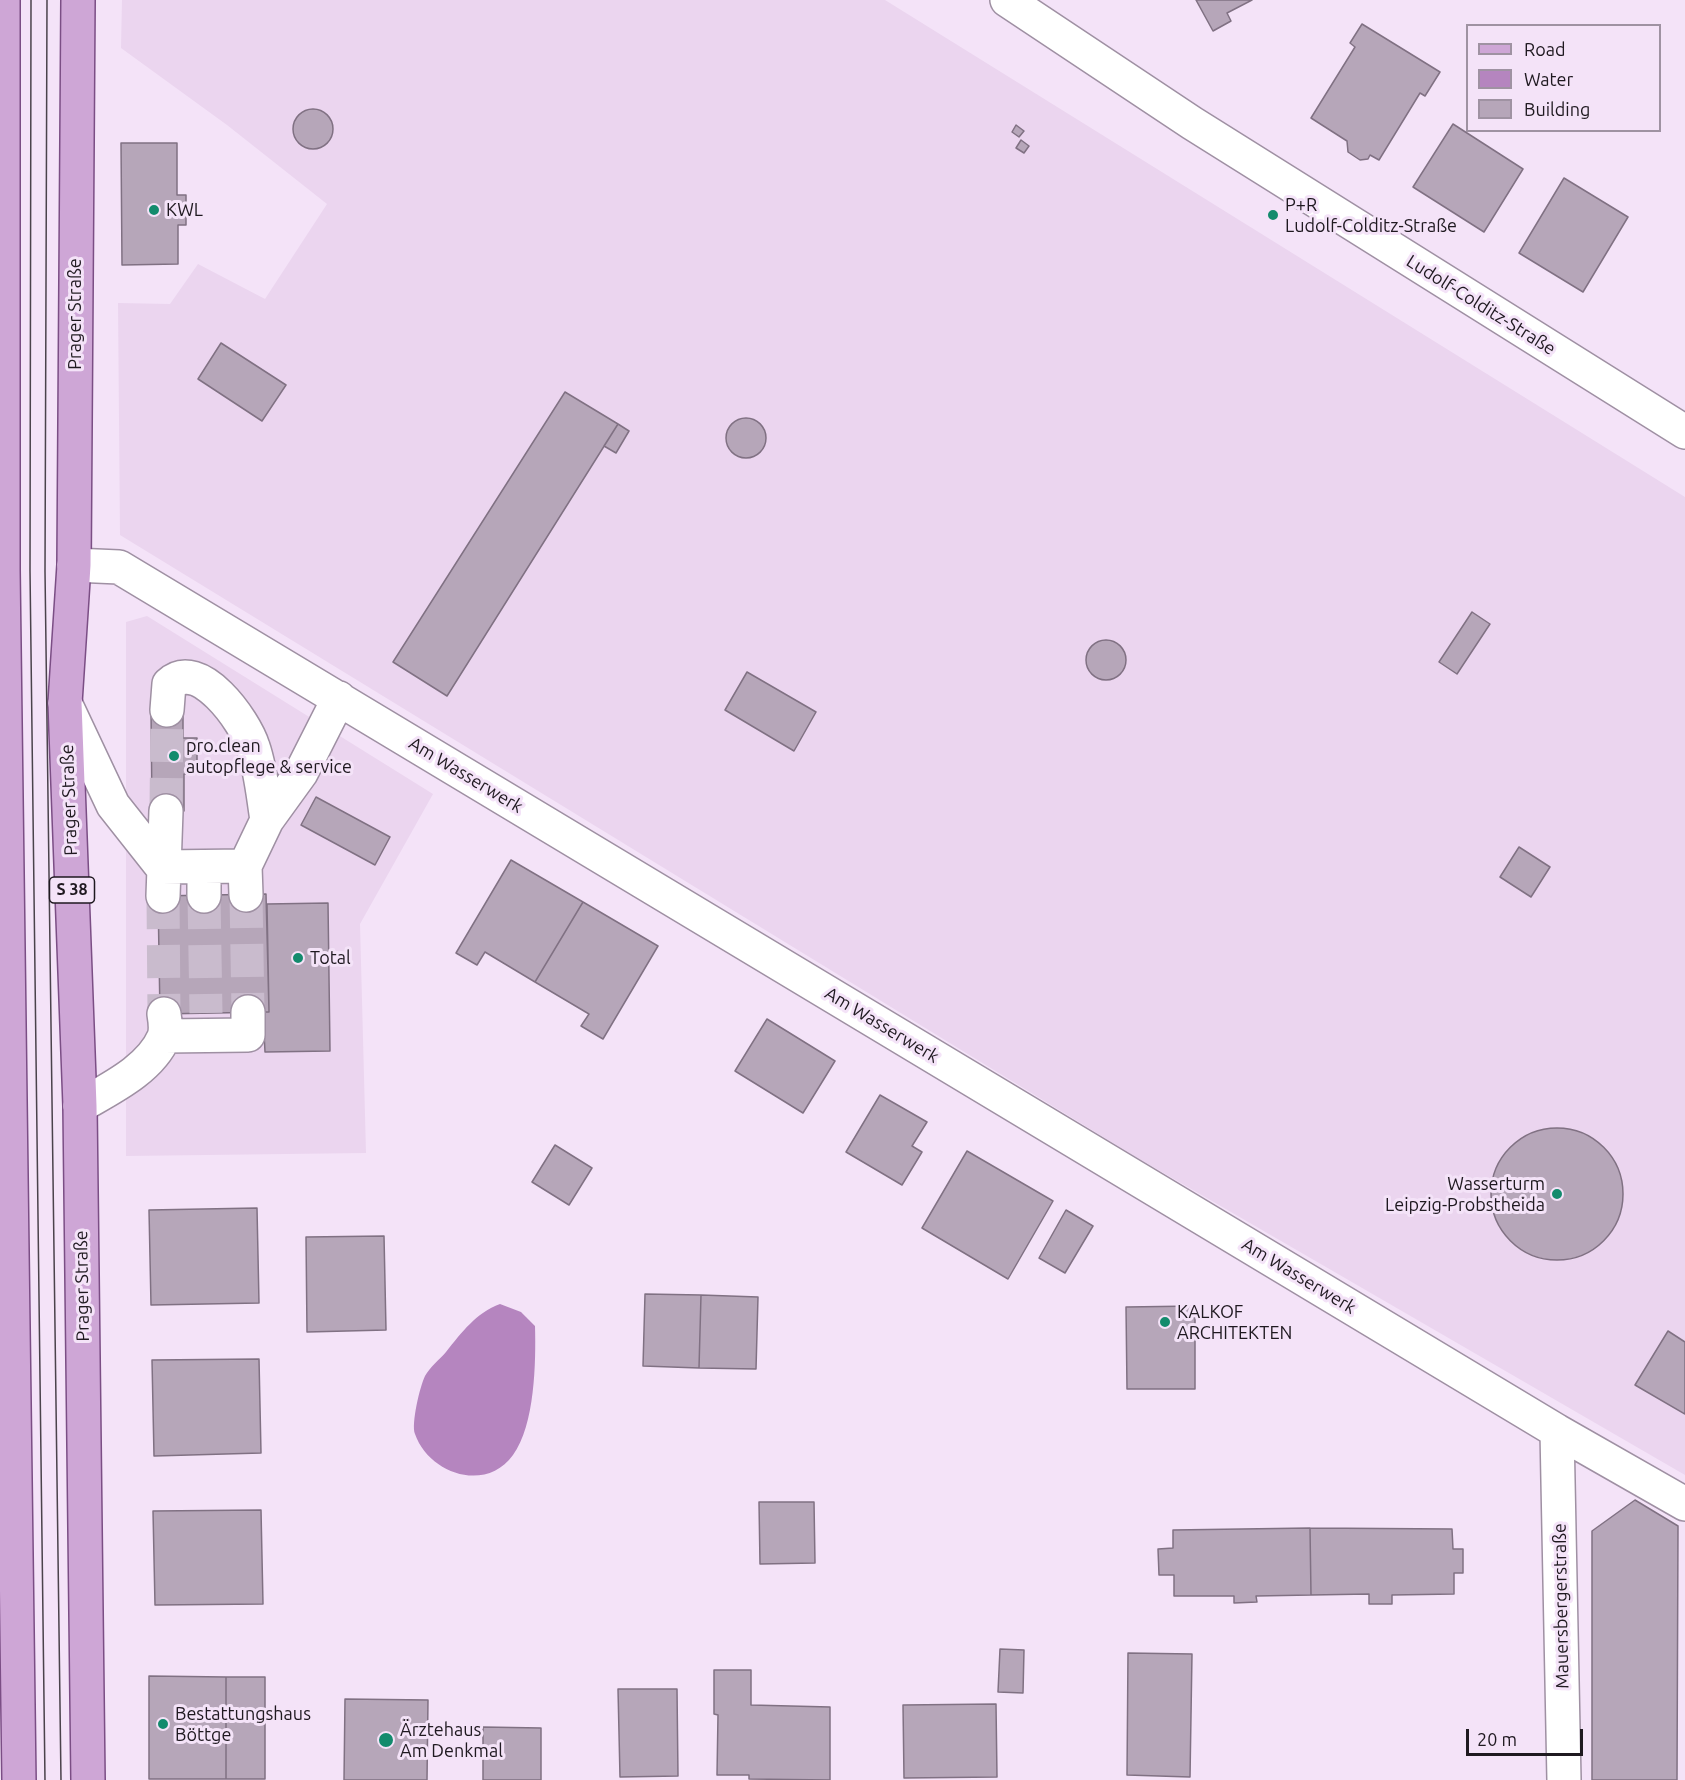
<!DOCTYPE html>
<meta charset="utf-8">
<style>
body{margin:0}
#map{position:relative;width:1685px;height:1780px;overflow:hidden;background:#f4e3f8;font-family:Ubuntu,sans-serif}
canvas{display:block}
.legend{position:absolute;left:1466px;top:24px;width:195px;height:108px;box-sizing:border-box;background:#f4e3f8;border:2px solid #9f92a2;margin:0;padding:8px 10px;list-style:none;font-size:18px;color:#1f1920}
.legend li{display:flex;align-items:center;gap:12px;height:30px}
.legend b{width:30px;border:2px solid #9f92a2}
.scale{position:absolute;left:1466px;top:1729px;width:117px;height:27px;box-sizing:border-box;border:3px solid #1f1920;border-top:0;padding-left:8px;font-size:18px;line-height:21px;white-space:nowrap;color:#1f1920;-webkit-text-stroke:4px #f4e3f8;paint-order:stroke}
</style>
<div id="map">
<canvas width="1685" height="1780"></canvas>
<ul class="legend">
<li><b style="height:8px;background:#cea6d6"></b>Road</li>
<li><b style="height:16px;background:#b585bf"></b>Water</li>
<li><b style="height:16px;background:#b6a6b9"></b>Building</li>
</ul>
<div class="scale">20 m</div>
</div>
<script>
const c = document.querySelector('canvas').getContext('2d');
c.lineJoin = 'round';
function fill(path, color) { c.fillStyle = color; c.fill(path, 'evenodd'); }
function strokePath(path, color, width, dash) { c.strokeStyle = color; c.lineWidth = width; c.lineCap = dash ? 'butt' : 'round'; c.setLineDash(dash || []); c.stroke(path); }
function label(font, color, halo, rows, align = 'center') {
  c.font = font + ' Ubuntu,sans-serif'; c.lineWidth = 6; c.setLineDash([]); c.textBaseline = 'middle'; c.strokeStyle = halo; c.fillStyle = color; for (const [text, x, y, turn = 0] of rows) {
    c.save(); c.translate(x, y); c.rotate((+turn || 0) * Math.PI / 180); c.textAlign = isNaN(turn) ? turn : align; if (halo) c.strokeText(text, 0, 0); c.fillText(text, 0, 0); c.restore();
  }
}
fill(new Path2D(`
 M122,0H885L1685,497V1475L1136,1157L120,535L118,303L170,304L198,264L265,299L327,204L227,125L121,48Z
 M147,616L433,794L360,924L366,1153L126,1156V622Z`), '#ebd5ef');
fill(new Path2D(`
 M500,1304L521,1312L535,1326C536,1362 535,1425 513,1455C486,1493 429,1474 415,1434C411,1424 420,1386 425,1376C430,1367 440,1359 446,1352C462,1332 476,1313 500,1304Z`), '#b585bf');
const building = new Path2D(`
 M1196,0H1252L1227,13L1231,21L1213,31Z
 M1362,24L1440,72L1425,96L1420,93L1379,160L1370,155L1368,159L1360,160L1348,152L1347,141L1311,118L1355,47L1350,43Z
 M293 129a20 20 0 1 1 40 0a20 20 0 1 1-40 0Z
 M1453,124L1523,169L1484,232L1413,187Z
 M1016,125L1024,131L1019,137L1012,132Z
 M1021,140L1029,146L1024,153L1016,148Z
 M121,143H177V195H186V225H178V264L122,265Z
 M1564,178L1628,217L1583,292L1519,253Z
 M221,343L286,385L262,421L198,379Z
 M565,392L618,424L447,696L393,662Z
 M726 438a20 20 0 1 1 40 0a20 20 0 1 1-40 0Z
 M618,424L629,431L616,453L604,446Z
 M1472,612L1490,624L1457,674L1439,662Z
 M1086 660a20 20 0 1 1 40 0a20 20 0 1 1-40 0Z
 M747,672L816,712L794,751L725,710Z
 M151,710H183V738H197V774H184V811H152Z
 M316,797L390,837L375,865L301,825Z
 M1519,847L1550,867L1531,897L1500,877Z
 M511,860L583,902L535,982L485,952L477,965L456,953Z
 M266,894L269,1012L160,1014L158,896Z
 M583,902L658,946L603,1039L581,1026L589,1014L535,982Z
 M328,903L330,1051L265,1052L263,1012H269L267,904Z
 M767,1019L835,1061L803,1113L735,1071Z
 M880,1095L927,1122L912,1146L922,1152L902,1185L846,1152Z
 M1491 1194a66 66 0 1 1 132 0a66 66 0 1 1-132 0Z
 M555,1145L592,1168L569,1205L532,1182Z
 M967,1151L1053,1201L1008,1279L922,1228Z
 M257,1208L259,1303L151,1305L149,1210Z
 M1066,1210L1093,1226L1065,1273L1039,1258Z
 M384,1236L386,1330L307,1332L306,1237Z
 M645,1294L701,1295L699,1368L643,1366Z
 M701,1295L758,1297L756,1369L699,1368Z
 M1195,1306V1389H1127L1126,1307Z
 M1668,1331L1685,1342V1414L1635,1385Z
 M259,1359L261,1453L154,1456L152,1360Z
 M1635,1500L1678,1526L1677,1780H1592V1531Z
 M759,1502H814L815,1563L760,1564Z
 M261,1510L263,1604L155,1605L153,1511Z
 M1310,1528L1452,1529L1453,1549H1463V1573H1454V1594L1392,1595V1604H1369V1594L1311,1595Z
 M1310,1528L1311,1595L1256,1596L1257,1602L1234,1603V1596H1174V1575H1159L1158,1549L1173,1548V1530Z
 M1000,1649L1024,1650L1023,1693L998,1692Z
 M1128,1653L1192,1654L1190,1777L1127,1775Z
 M714,1670H751V1705L830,1707V1780L749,1779V1775H717L718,1715L714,1714Z
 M149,1676L226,1677V1779H149Z
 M226,1677H265V1779H226Z
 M618,1689H677L678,1776L620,1777Z
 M345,1699L428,1700L427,1780H344Z
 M996,1704L997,1777L904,1778L903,1705Z
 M483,1727L541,1728V1780H483Z`);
fill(building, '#b6a6b9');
strokePath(building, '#807183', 1.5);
strokePath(new Path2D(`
 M166,811L167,710
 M246,895L248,1012
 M163,896L164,1014
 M204,896L206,1013`), '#c9bbcd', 33, [33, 16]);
const minor = new Path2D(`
 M1007,0L1192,123L1685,432
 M74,565L119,567L1557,1431L1685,1504
 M65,703L113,805L162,867
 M167,710L169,684C199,656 245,721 253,747C261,770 263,795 267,820
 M162,867L245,866
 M204,867V896
 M246,895L245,866L267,820L301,773L339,698
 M163,896L166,811
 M165,1036L248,1035V1012
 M80,1106C109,1089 150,1070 164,1037C166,1031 165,1020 164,1014
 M1557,1431L1564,1780`);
const major = new Path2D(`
 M3,0V570L19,1780
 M78,0L74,565L65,703L80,1106L88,1780`);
strokePath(minor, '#9f90a3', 36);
strokePath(major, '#7b4e85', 36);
strokePath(minor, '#fff', 33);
strokePath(major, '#cea6d6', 33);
strokePath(new Path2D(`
 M31,0L30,570L45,1780
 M47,0L45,571L61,1780`), '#4b434c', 1.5);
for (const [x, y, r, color] of [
 [154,210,6,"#138b6d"],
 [1273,215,6,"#138b6d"],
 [174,756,6,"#138b6d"],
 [298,958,6,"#138b6d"],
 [1557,1194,6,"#138b6d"],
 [1165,1322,6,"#138b6d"],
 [163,1724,6,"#138b6d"],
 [386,1740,8,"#138b6d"]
]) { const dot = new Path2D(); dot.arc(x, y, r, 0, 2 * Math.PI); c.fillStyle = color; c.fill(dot); strokePath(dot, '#f4e3f8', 2); }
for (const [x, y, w] of [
 [72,890,45]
]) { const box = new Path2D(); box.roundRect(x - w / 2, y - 13, w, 26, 4.5); c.fillStyle = '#f4e3f8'; c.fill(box); strokePath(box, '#1f1920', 1.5); }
label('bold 16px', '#1f1920', null, [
 ["S 38",72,890]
]);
label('18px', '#1f1920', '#f4e3f8', [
 ["P+R",1285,205],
 ["Ludolf-Colditz-Straße",1285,226],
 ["KWL",166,210],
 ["pro.clean",186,746],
 ["autopflege & service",186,767],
 ["Total",310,958],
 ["Wasserturm",1545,1184,"right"],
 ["Leipzig-Probstheida",1545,1205,"right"],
 ["KALKOF",1177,1312],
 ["ARCHITEKTEN",1177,1333],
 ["Bestattungshaus",175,1714],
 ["Böttge",175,1735],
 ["Ärztehaus",400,1730],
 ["Am Denkmal",400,1751]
], 'left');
label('18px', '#1f1920', '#f4e3f8', [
 ["Ludolf-Colditz-Straße",1481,305,32],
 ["Prager Straße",75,314,-90],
 ["Am Wasserwerk",466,775,31],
 ["Prager Straße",69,800,-92],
 ["Am Wasserwerk",882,1025,31],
 ["Am Wasserwerk",1299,1276,31],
 ["Prager Straße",82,1286,-91],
 ["Mauersbergerstraße",1561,1606,-91]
]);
</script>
